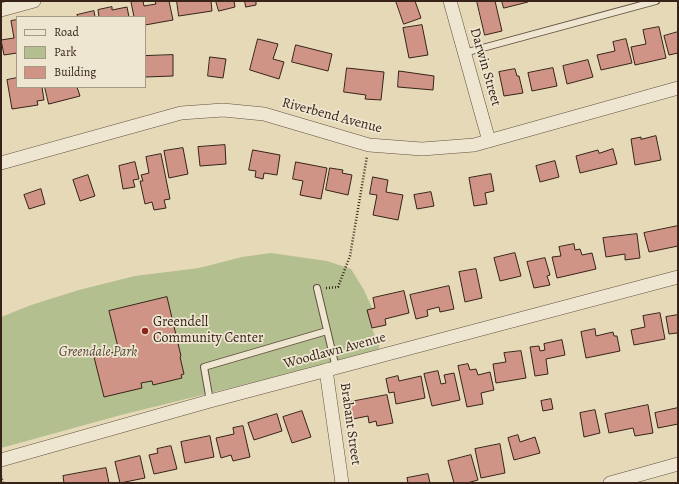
<!DOCTYPE html>
<style>
body{margin:0}
#map{position:relative;width:679px;height:484px;overflow:hidden;background:#e5d9b7;font-family:Alegreya,serif}
canvas{display:block}
.frame{position:absolute;inset:0;border:2px solid #37231a;pointer-events:none}
.legend{position:absolute;left:16px;top:16px;width:130px;height:72px;box-sizing:border-box;background:#eee6d0;border:1px solid #a59887;margin:0;padding:5px 7px;list-style:none;font-size:12px;color:#37231a}
.legend li{display:flex;align-items:center;gap:8px;height:20px}
.legend b{width:20px;border:1px solid #a59887}
</style>
<div id="map">
<canvas width="679" height="484"></canvas>
<div class="frame"></div>
<ul class="legend">
<li><b style="height:5px;background:#eee6d0"></b>Road</li>
<li><b style="height:11px;background:#b4bf8f"></b>Park</li>
<li><b style="height:11px;background:#cf9485"></b>Building</li>
</ul>
</div>
<script>
const c = document.querySelector('canvas').getContext('2d');
c.lineJoin = 'round';
function fill(path, color) { c.fillStyle = color; c.fill(path, 'evenodd'); }
function strokePath(path, color, width, dash) { c.strokeStyle = color; c.lineWidth = width; c.lineCap = dash ? 'butt' : 'round'; c.setLineDash(dash || []); c.stroke(path); }
function label(font, color, halo, rows, align = 'center') {
  c.font = font + ' Alegreya,serif'; c.lineWidth = 3.5; c.setLineDash([]); c.textBaseline = 'middle'; c.strokeStyle = halo; c.fillStyle = color; for (const [text, x, y, turn = 0] of rows) {
    c.save(); c.translate(x, y); c.rotate((+turn || 0) * Math.PI / 180); c.textAlign = isNaN(turn) ? turn : align; if (halo) c.strokeText(text, 0, 0); c.fillText(text, 0, 0); c.restore();
  }
}
fill(new Path2D(`
 M271,253L327,261L351,269L364,290L372,308V329L379,344V349L263,380L121,415L1,448V317L31,305L79,290L135,276L199,268L242,257Z`), '#b4bf8f');
const building = new Path2D(`
 M143,1L144,6L156,4L155,1H169L173,20L145,25V17H134L131,2Z
 M177,1H211L212,11L179,16Z
 M216,1H234L235,7L219,11Z
 M245,1H256V5L246,7Z
 M396,1H415L421,18L404,24Z
 M477,1H495L502,31L485,35Z
 M502,1H527L528,2L504,8Z
 M112,7V10L127,7L129,17H99L98,10Z
 M94,11L95,17H78L77,15Z
 M17,20V53L4,55L1,40L14,38L11,21Z
 M422,25L428,55L409,58L403,28Z
 M659,27L666,58L635,65L631,47L646,44L643,30Z
 M678,32V53L669,55L664,36Z
 M258,39L278,44L273,59L284,62L279,79L250,70Z
 M626,39L632,63L601,70L597,55L615,51L613,42Z
 M296,45L332,54L328,71L292,62Z
 M173,55V76L145,77V56Z
 M210,57L226,59L223,78L208,76Z
 M588,60L593,77L567,84L563,66Z
 M347,68L384,72L381,100L365,99L366,95L344,92Z
 M553,68L557,86L532,91L528,73Z
 M515,69L517,76H519L523,93L504,96L499,72Z
 M399,71L434,76L433,90L398,87Z
 M17,78V87H42L44,100L37,101L38,105L12,109L7,80Z
 M45,87H77L80,96L49,104Z
 M656,136L661,160L635,165L631,139L641,137V139Z
 M225,145L226,164L200,166L198,147Z
 M183,148L188,174L169,178L164,151Z
 M613,149L617,164L580,173L576,156L598,150L599,153Z
 M253,150L280,155L277,175L264,173L263,179L255,177L256,171L249,170Z
 M161,154L170,199L164,200L166,208L154,210L152,202L145,204L140,181H143L141,175L149,173L146,157Z
 M555,161L559,177L540,182L536,166Z
 M135,162L139,179L133,180L135,187L123,189L119,166Z
 M296,162L327,168L321,199L300,195L303,181L293,179Z
 M330,168L343,170L342,173L352,175L348,195L326,190Z
 M491,174L494,191L485,193L487,204L474,206L469,178Z
 M88,175L95,196L80,201L73,180Z
 M373,177L388,180L386,192L403,195L398,220L373,215L377,195L370,194Z
 M41,189L45,204L29,209L24,195Z
 M431,192L434,206L417,209L414,195Z
 M678,226V246L649,252L644,233Z
 M637,234L640,258L625,260V254L606,257L603,238Z
 M574,244L575,250L580,249L582,255L592,253L596,269L557,278L552,257L561,256L559,247Z
 M515,253L521,276L500,281L494,258Z
 M545,258L550,275L547,276L550,285L534,288L527,262Z
 M476,269L482,298L465,302L459,272Z
 M449,286L454,309L440,312L439,307L427,310L428,316L416,319L410,295Z
 M404,291L409,313L385,319L386,325L372,328L367,310L375,308L373,298Z
 M167,297L181,356L180,357L184,374L181,375L182,378L153,385L152,381L141,383L142,388L104,397L94,357L119,351L109,311Z
 M660,313L665,339L634,345L631,330L645,327L643,316Z
 M678,315V335L677,333L669,334L666,317Z
 M595,329L596,336L613,332L614,336H617L620,351L586,358L581,332Z
 M562,340L565,355L546,359L548,374L535,376L530,347L539,346L540,351L545,350L544,344Z
 M521,351L526,378L496,383L493,364L506,362L504,353Z
 M468,364L470,370L476,369L478,375L490,372L494,390L481,393L483,404L467,407L458,366Z
 M438,371L441,384L446,383L444,375L454,373L460,400L432,406L424,374Z
 M398,376L399,381L421,376L425,398L396,404L394,392L389,393L386,379Z
 M387,395L393,423L377,426L376,421L369,423L368,416L353,419L350,402Z
 M551,399L553,409L543,411L541,401Z
 M648,405L653,433L635,436L633,428L609,433L605,414Z
 M678,408V424L658,428L655,413Z
 M595,410L600,433L584,437L580,413Z
 M302,411L311,437L292,443L283,417Z
 M277,414L282,431L254,440L248,423Z
 M243,426L250,457L233,461L231,455L221,458L216,438L234,434L233,428Z
 M518,435L520,442L535,437L540,453L514,460L508,438Z
 M210,436L214,457L185,463L181,442Z
 M500,444L505,473L481,478L475,449Z
 M171,446L177,469L154,474L149,455L158,453L157,449Z
 M471,455L478,480L467,483H454L448,461Z
 M140,456L145,478L120,483L115,462Z
 M106,468L109,483H64L63,476Z
 M428,474L430,483H408L407,478Z`);
fill(building, '#cf9485');
strokePath(building, '#37231a', 1);
const service = new Path2D(`
 M464,53L656,1
 M317,288L336,368
 M210,401L204,367L327,331`);
const minor = new Path2D(`
 M450,1L489,141
 M1,10L34,1
 M1,163L181,113L223,110L264,114L369,145L422,149L474,145L678,88
 M326,370L342,483
 M1,460L210,401L678,277
 M610,483L678,464`);
strokePath(service, '#625041', 8);
strokePath(minor, '#625041', 14);
strokePath(new Path2D(`
 M326,288L338,287L350,256L367,156
 M1,476L3,483`), '#37231a', 2.5, [1, 2]);
strokePath(service, '#eee6d0', 6);
strokePath(minor, '#eee6d0', 13);
for (const [x, y, r, color] of [
 [145,331,4,"#8f2418"]
]) { const dot = new Path2D(); dot.arc(x, y, r, 0, 2 * Math.PI); c.fillStyle = color; c.fill(dot); strokePath(dot, '#eee6d0', 1.5); }
label('14px', '#37231a', '#eee6d0', [
 ["Darwin Street",485,67,74],
 ["Riverbend Avenue",332,116,15],
 ["Woodlawn Avenue",335,351,-15],
 ["Brabant Street",350,424,82]
]);
label('14px', '#37231a', '#eee6d0', [
 ["Greendell",153,323],
 ["Community Center",153,339]
], 'left');
label('italic 14px', '#564a37', '#eee6d0', [
 ["Greendale Park",98,353]
]);
</script>
